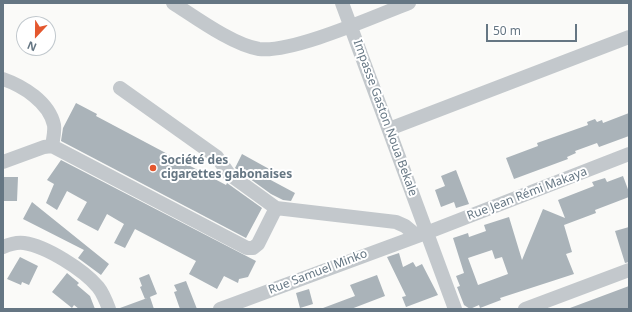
<!DOCTYPE html>
<meta charset="utf-8">
<style>
body{margin:0}
#map{position:relative;width:632px;height:312px;overflow:hidden;background:#fafaf8;font-family:"Noto Sans",sans-serif}
canvas{display:block}
.frame{position:absolute;inset:0;border:4px solid #657683;pointer-events:none}
.north{position:absolute;left:16px;top:16px;width:40px;height:40px;box-sizing:border-box;background:#fff;border:1px solid #c1c8cd;border-radius:50%;rotate:202deg;font-size:11px;font-weight:700;line-height:16px;text-align:center;color:#657683}
.north::after{content:'';display:block;margin:auto;width:14px;height:18px;background:#e4572e;clip-path:polygon(50% 0,100% 100%,50% 72%,0 100%)}
.scale{position:absolute;left:486px;top:24px;width:91px;height:18px;box-sizing:border-box;border:2px solid #657683;border-top:0;padding-left:5px;font-size:12px;line-height:14px;white-space:nowrap;color:#657683;-webkit-text-stroke:3px #fff;paint-order:stroke}
</style>
<div id="map">
<canvas width="632" height="312"></canvas>
<div class="frame"></div>
<div class="north">N</div>
<div class="scale">50 m</div>
</div>
<script>
const c = document.querySelector('canvas').getContext('2d');
c.lineJoin = 'round';
function fill(path, color) { c.fillStyle = color; c.fill(path, 'evenodd'); }
function strokePath(path, color, width, dash) { c.strokeStyle = color; c.lineWidth = width; c.lineCap = dash ? 'butt' : 'round'; c.setLineDash(dash || []); c.stroke(path); }
function label(font, color, halo, rows, align = 'center') {
  c.font = font + ' "Noto Sans",sans-serif'; c.lineWidth = 4; c.setLineDash([]); c.textBaseline = 'middle'; c.strokeStyle = halo; c.fillStyle = color; for (const [text, x, y, turn = 0] of rows) {
    c.save(); c.translate(x, y); c.rotate((+turn || 0) * Math.PI / 180); c.textAlign = isNaN(turn) ? turn : align; if (halo) c.strokeText(text, 0, 0); c.fillText(text, 0, 0); c.restore();
  }
}
fill(new Path2D(`
 M76,103L97,114L96,116L226,185L227,183L262,208L246,238L61,141L63,128Z
 M629,113V136L599,147L597,143L575,151L576,153L567,157L568,159L514,179L506,158L538,146L537,143L588,125L587,122L595,119L597,122L602,120L603,123Z
 M242,154L271,170L267,178L295,193L291,201L283,200L271,194L235,168Z
 M61,160L256,261L248,277L239,279L238,283L224,276L217,289L189,274L196,261L135,229L125,248L114,243L124,224L107,214L98,231L77,220L87,202L67,191L57,210L46,203L54,184L47,180Z
 M456,170L469,204L456,208L454,202L441,207L435,190L445,186L441,176Z
 M623,176L629,192V197L595,210L596,213L564,225L572,252L566,254L574,274L500,298L501,300L480,308L479,305L470,309L464,305L457,287L460,286L456,276L464,273L453,238L468,233L469,237L486,231L484,225L509,217L522,260L543,209L565,218L558,200L594,186L592,182L605,178L607,182ZM492,250L495,259L502,257L508,274L478,285L468,258Z
 M3,177H18L17,201H3Z
 M32,202L109,264L101,275L78,258L84,250L23,219Z
 M629,227V262L625,263L615,231Z
 M399,253L403,267L413,262L416,267L422,264L438,295L406,307L402,297L406,296L387,257Z
 M20,257L38,266L29,285L22,282L21,285L7,279Z
 M67,273L79,283L77,285L90,296L95,309H79L74,305L72,308L52,292Z
 M149,274L157,294L145,299L140,287L142,286L139,278Z
 M377,275L385,296L351,309H323V308L355,296L350,285Z
 M186,281L197,309H180L174,292L177,291L174,285Z
 M629,286V309H570V308Z
 M309,289L313,304L300,308L296,293Z
 M150,297L154,309H120V308Z`), '#aab3b9');
strokePath(new Path2D(`
 M173,3C195,17 233,45 259,49C293,53 375,16 409,3
 M342,3L455,309
 M3,79C23,86 49,102 54,125C55,132 53,139 52,146
 M120,88L217,157L229,174L276,208
 M389,129L629,37
 M3,162L44,147L52,146L247,248H253L258,244L276,208L396,222L405,226L417,236
 M3,247C10,244 17,242 24,243C46,246 84,270 98,287C103,293 106,301 109,309
 M220,309L426,233L629,154
 M525,309L629,270`), '#c3c8cc', 14);
for (const [x, y, r, color] of [
 [153,168,4,"#e4572e"]
]) { const dot = new Path2D(); dot.arc(x, y, r, 0, 2 * Math.PI); c.fillStyle = color; c.fill(dot); strokePath(dot, '#fff', 1.5); }
label('12px', '#657683', '#fff', [
 ["Impasse Gaston Noua Bekale",385,118,70],
 ["Rue Jean Rémi Makaya",527,194,-21],
 ["Rue Samuel Minko",318,272,-21]
]);
label('bold 12px', '#657683', '#fff', [
 ["Société des",161,161],
 ["cigarettes gabonaises",161,175]
], 'left');
</script>
